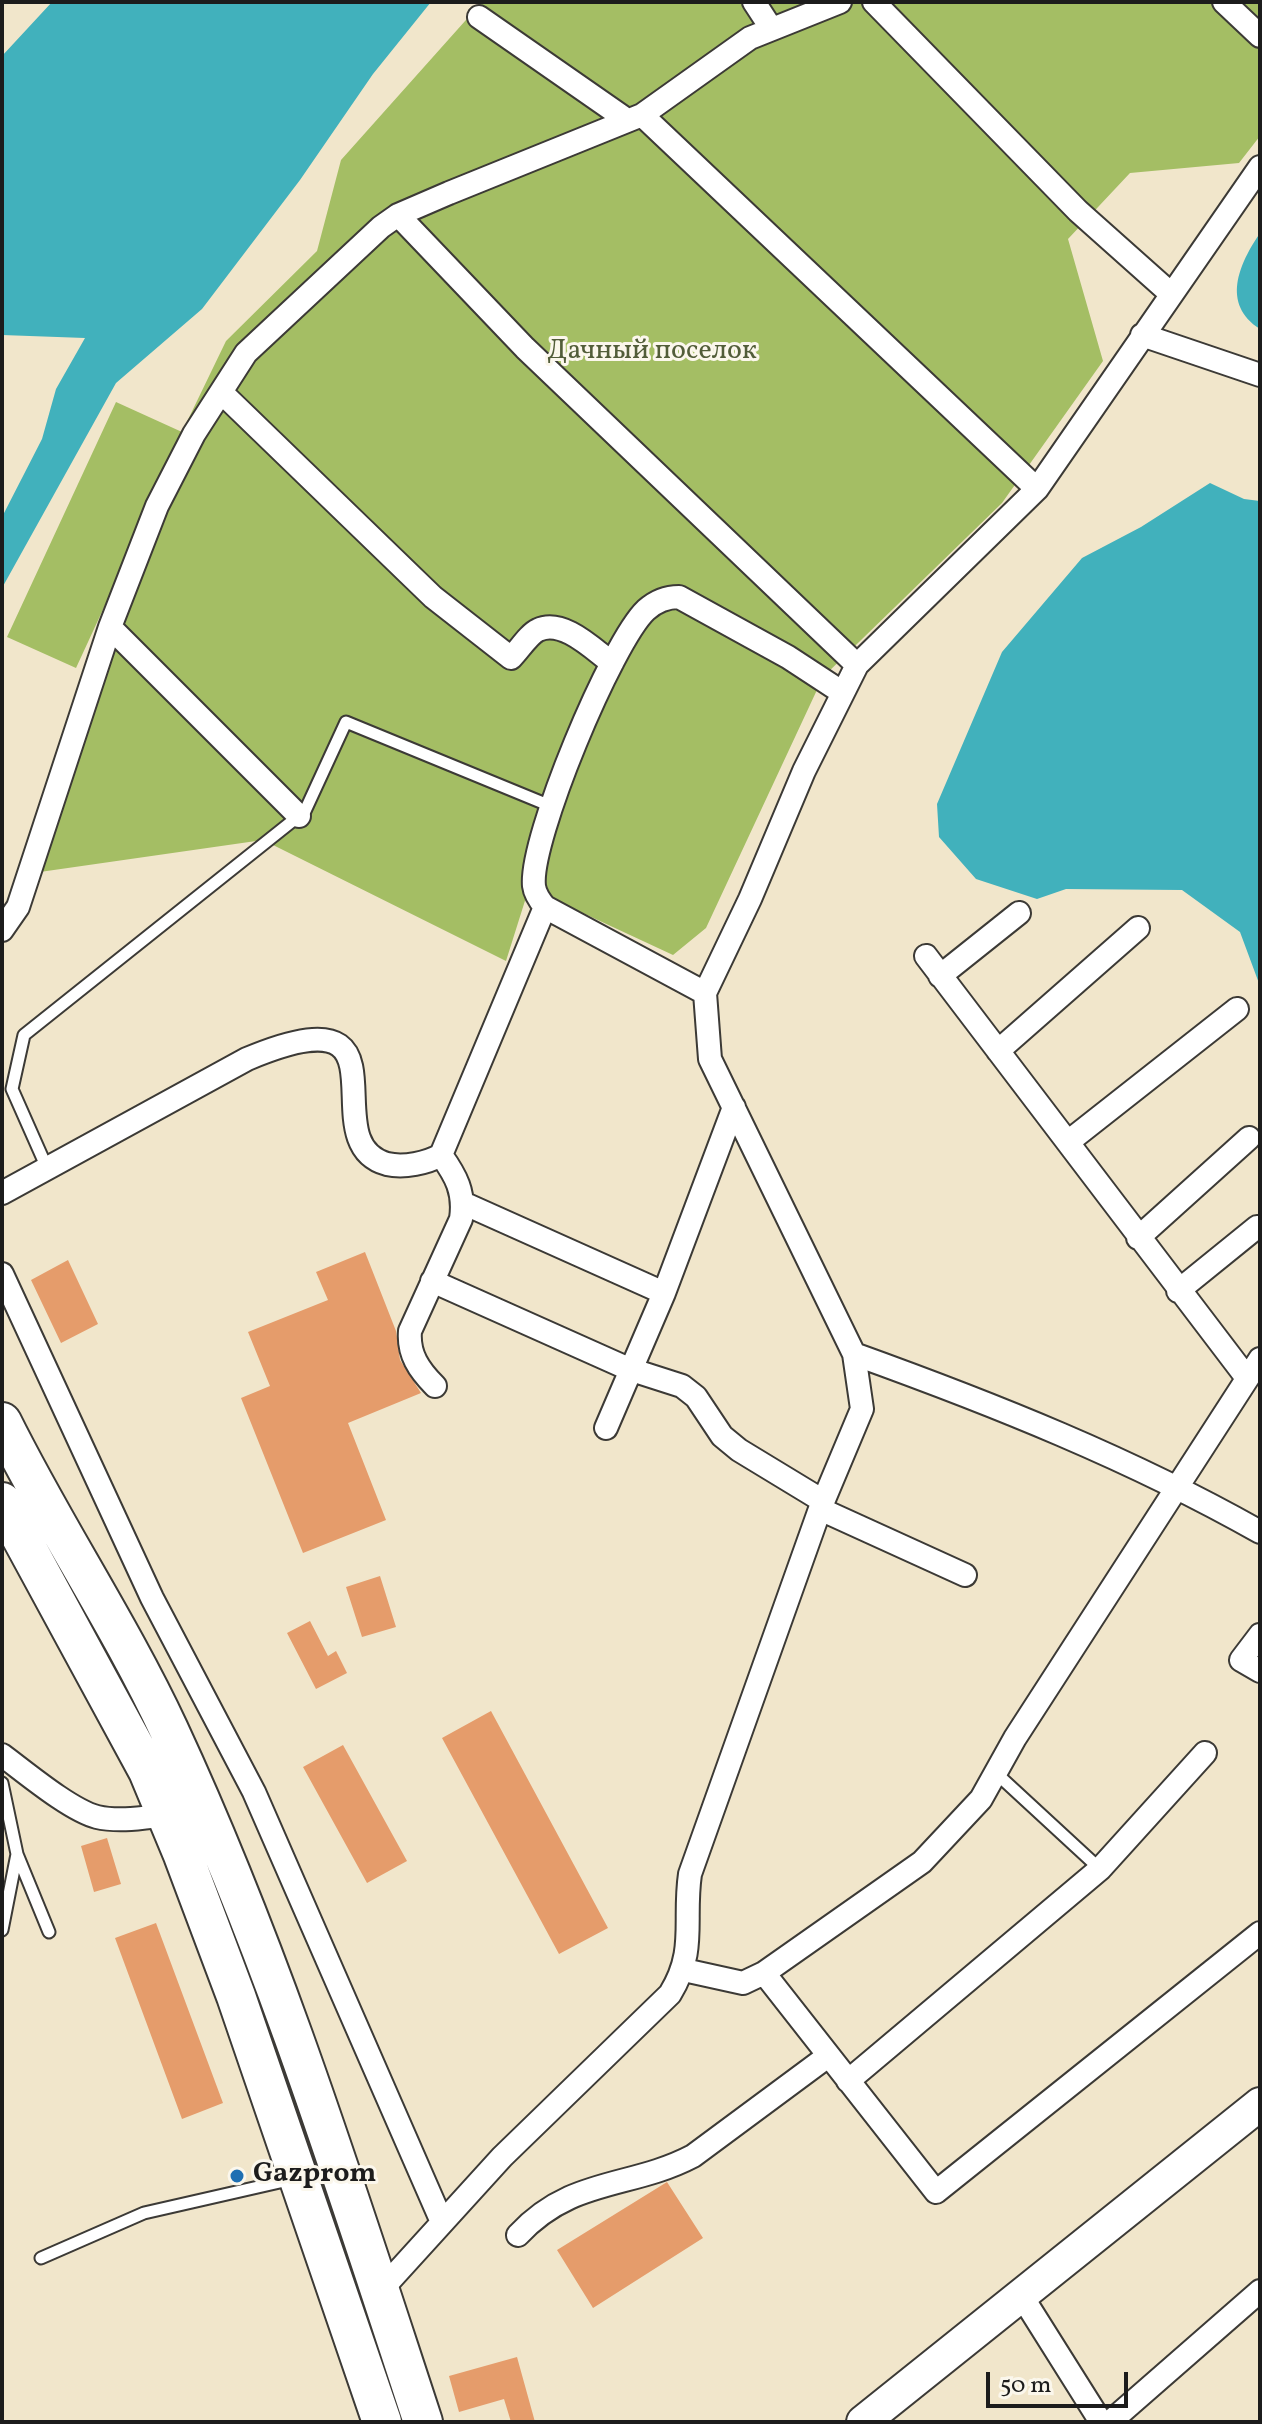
<!DOCTYPE html>
<meta charset="utf-8">
<style>
body{margin:0}
#map{position:relative;width:1262px;height:2424px;overflow:hidden;background:#f1e6cb;font-family:Vollkorn,serif}
canvas{display:block}
.frame{position:absolute;inset:0;border:4px solid #1c1c1c;pointer-events:none}
.scale{position:absolute;left:986px;top:2372px;width:142px;height:36px;box-sizing:border-box;border:4px solid #1c1c1c;border-top:0;padding-left:10px;font-size:24px;line-height:28px;white-space:nowrap;color:#1c1c1c;-webkit-text-stroke:6px #fbf7ec;paint-order:stroke}
</style>
<div id="map">
<canvas width="1262" height="2424"></canvas>
<div class="frame"></div>
<div class="scale">50 m</div>
</div>
<script>
const c = document.querySelector('canvas').getContext('2d');
c.lineJoin = 'round';
function fill(path, color) { c.fillStyle = color; c.fill(path, 'evenodd'); }
function strokePath(path, color, width, dash) { c.strokeStyle = color; c.lineWidth = width; c.lineCap = dash ? 'butt' : 'round'; c.setLineDash(dash || []); c.stroke(path); }
function label(font, color, halo, rows, align = 'center') {
  c.font = font + ' Vollkorn,serif'; c.lineWidth = 6; c.setLineDash([]); c.textBaseline = 'middle'; c.strokeStyle = halo; c.fillStyle = color; for (const [text, x, y, turn = 0] of rows) {
    c.save(); c.translate(x, y); c.rotate((+turn || 0) * Math.PI / 180); c.textAlign = isNaN(turn) ? turn : align; if (halo) c.strokeText(text, 0, 0); c.fillText(text, 0, 0); c.restore();
  }
}
fill(new Path2D(`
 M482,2H1260V136L1239,163L1130,173L1068,239L1103,361L1002,503L823,677L706,928L673,955L529,888L506,961L263,840L19,875L142,525L76,668L7,637L116,402L182,432L226,341L317,251L341,160Z`), '#a4be64');
fill(new Path2D(`
 M52,2H431L373,74L300,180L202,309L116,383L2,588V517L42,439L56,389L85,338L2,335V56Z
 M1260,233V329C1221,304 1239,264 1260,233Z
 M1210,483L1244,499L1260,501V986L1240,932L1182,890L1066,889L1037,899L976,879L939,837L937,804L1002,652L1082,558L1141,527Z`), '#41b1bc');
fill(new Path2D(`
 M365,1252L396,1331L400,1360L421,1393L348,1423L386,1520L303,1553L241,1398L270,1386L248,1332L328,1300L316,1272Z
 M68,1260L98,1324L61,1343L31,1280Z
 M380,1576L396,1627L362,1637L346,1587Z
 M310,1621L328,1656L336,1651L347,1673L316,1689L287,1633Z
 M491,1711L608,1928L559,1954L442,1738Z
 M343,1745L407,1861L367,1883L303,1767Z
 M107,1838L121,1884L94,1892L81,1846Z
 M156,1923L223,2103L182,2119L115,1938Z
 M667,2182L703,2238L593,2308L557,2250Z
 M517,2357L535,2422H511L504,2399L459,2412L449,2376Z`), '#e59c6b');
const service = new Path2D(`
 M47,1168L12,1089L24,1035L305,811L346,722L553,807
 M997,1774L1100,1869
 M2,1783L17,1854L2,1930
 M17,1854L49,1932
 M41,2258L144,2213L293,2179`);
const minor = new Path2D(`
 M754,2L771,28
 M874,2L1078,211L1170,293
 M1224,2L1260,36
 M479,17L627,120
 M642,115L1037,489
 M398,215L525,348L857,665
 M1142,335L1260,375
 M221,392L433,597L511,658C519,650 529,634 538,630C563,618 594,650 612,663
 M299,816L110,627L157,506L194,434L246,353L381,227L398,215L449,193L642,115L750,38L840,2
 M545,907C540,901 535,894 534,886C529,840 612,642 646,610C656,601 666,597 679,597L788,657L843,693
 M2,930L18,907L110,627
 M926,956L1247,1378
 M940,976L1019,913
 M998,1051L1138,928
 M1068,1142L1237,1009
 M2,1193L247,1059C421,986 308,1142 387,1164C404,1168 427,1163 441,1155L545,907L705,993
 M463,1203L664,1293
 M1138,1238L1249,1138
 M2,1274L152,1598L254,1792L442,2222
 M432,1281L629,1369L682,1386L696,1397L722,1436L739,1450L823,1501
 M1178,1291L1257,1227
 M854,1354C993,1404 1131,1459 1260,1532
 M435,1386C419,1370 408,1354 410,1331L461,1219C465,1192 456,1176 441,1155
 M606,1428L664,1293L734,1107
 M820,1509L965,1575
 M1260,1635L1241,1660L1260,1671
 M2,1755C25,1772 70,1810 97,1817C118,1822 145,1818 166,1815
 M684,1970L743,1983L764,1973L922,1862L981,1799L1015,1738L1260,1359
 M764,1973L936,2192L1260,1933
 M848,2081L1100,1869L1205,1753
 M518,2235C572,2177 630,2189 693,2156L828,2056
 M382,2289L502,2157L670,1994C697,1950 683,1922 690,1874L820,1509L862,1409L854,1354L710,1059L705,993L750,899L804,771L857,665L1037,489L1260,167
 M1023,2298L1101,2422
 M1110,2422L1260,2291`);
const secondary = new Path2D(`
 M863,2422L1260,2104`);
const trunk = new Path2D(`
 M2,1422C54,1527 120,1625 169,1730C273,1954 346,2188 423,2422
 M2,1502L148,1771L183,1855L236,1996L382,2422`);
strokePath(service, '#3c3a36', 15);
strokePath(minor, '#3c3a36', 26);
strokePath(secondary, '#3c3a36', 36);
strokePath(trunk, '#3c3a36', 42);
strokePath(service, '#fff', 11);
strokePath(minor, '#fff', 22);
strokePath(secondary, '#fff', 32);
strokePath(trunk, '#fff', 38);
for (const [x, y, r, color] of [
 [237,2176,8,"#1f6fb2"]
]) { const dot = new Path2D(); dot.arc(x, y, r, 0, 2 * Math.PI); c.fillStyle = color; c.fill(dot); strokePath(dot, '#fbf7ec', 3); }
label('28px', '#525d39', '#fbf7ec', [
 ["Дачный поселок",652,353]
]);
label('bold 28px', '#1c1c1c', '#fbf7ec', [
 ["Gazprom",253,2176]
], 'left');
</script>
